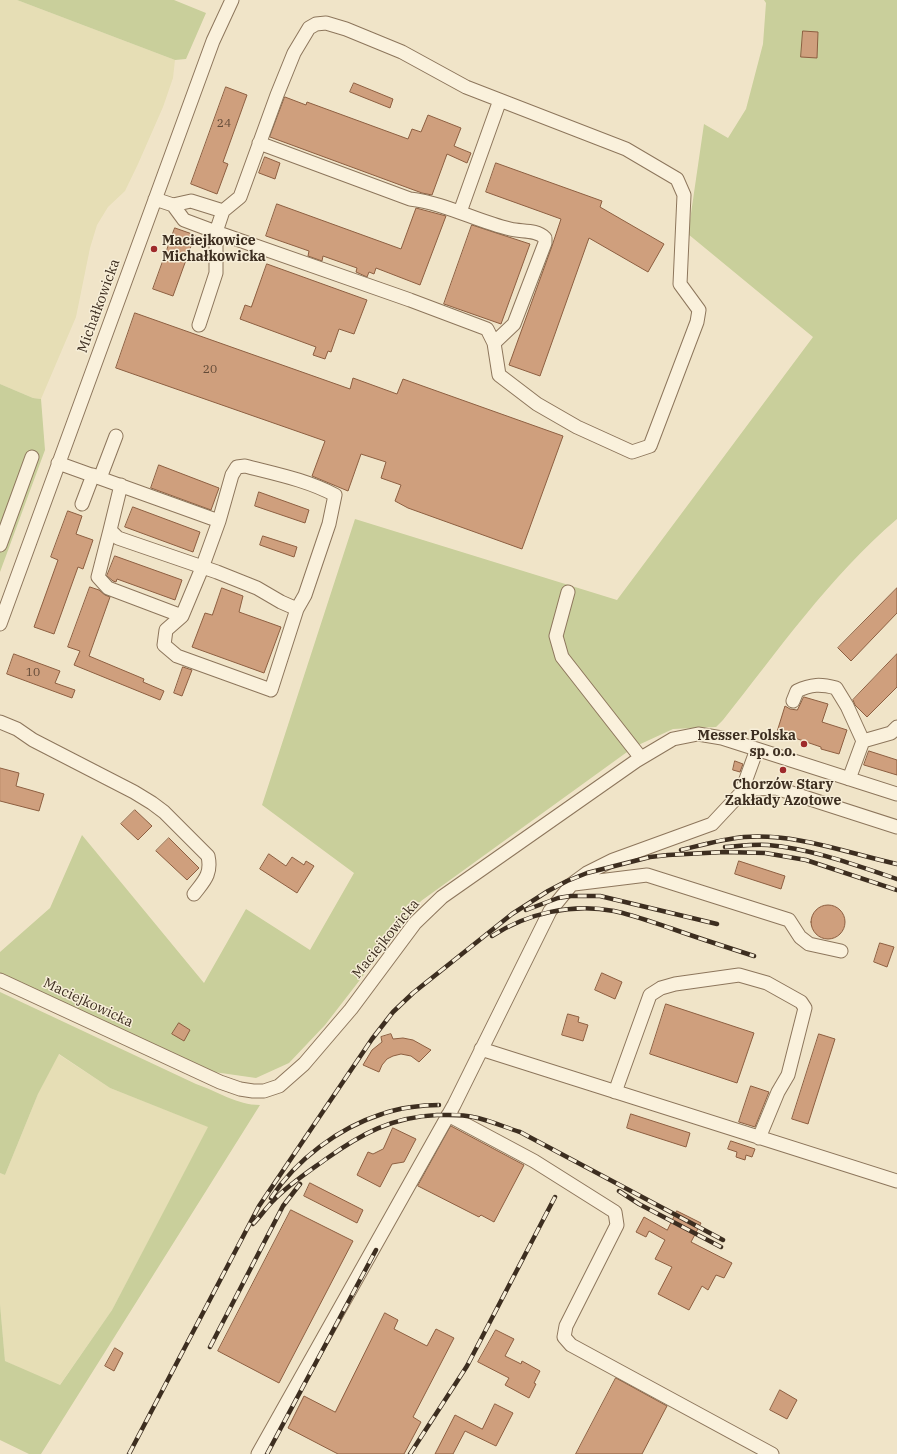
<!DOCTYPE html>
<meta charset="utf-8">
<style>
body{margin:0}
canvas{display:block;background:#f0e4c8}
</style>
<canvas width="897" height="1454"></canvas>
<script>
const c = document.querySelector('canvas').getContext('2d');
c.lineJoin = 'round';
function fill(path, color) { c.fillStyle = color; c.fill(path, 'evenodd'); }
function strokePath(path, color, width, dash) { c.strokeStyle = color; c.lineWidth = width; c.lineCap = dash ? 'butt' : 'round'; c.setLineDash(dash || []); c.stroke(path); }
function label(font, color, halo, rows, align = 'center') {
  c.font = font + ' "IBM Plex Serif",serif'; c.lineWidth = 3; c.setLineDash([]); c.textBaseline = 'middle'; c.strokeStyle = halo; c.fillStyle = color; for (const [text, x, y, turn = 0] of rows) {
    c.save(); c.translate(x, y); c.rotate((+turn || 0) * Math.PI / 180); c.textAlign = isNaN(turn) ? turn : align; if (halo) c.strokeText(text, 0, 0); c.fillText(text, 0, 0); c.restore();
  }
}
fill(new Path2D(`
 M0,0H17L175,60L173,78L163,107L138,164L125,191L108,207L97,225L90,248L76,317L41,399L33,398L0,384Z
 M58,1054L110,1088L209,1127L112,1310L59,1386L5,1361L0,1304V1173L5,1175L38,1094Z`), '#e6deb5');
fill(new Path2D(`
 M17,0H174L206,13L186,59L175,60Z
 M764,0H897V519C829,577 778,651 723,720L716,727L673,729L634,747L421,901L325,1025L289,1063L256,1078L207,1071L0,977V952L50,908L82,835L204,983L246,909L310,950L354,873L262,805L355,519L617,600L813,337L688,234L704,124L728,138L746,109L763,44L766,3Z
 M0,384L33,398L41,399L45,450L0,572Z
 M0,992L196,1084C217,1091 237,1105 260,1105L41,1454H29L0,1440V1304L5,1361L60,1385L112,1310L208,1127L110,1088L59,1054L38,1094L5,1175L0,1173Z`), '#c9cf9b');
const building = new Path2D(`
 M803,31L818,32L817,58L801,57Z
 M354,83L393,99L390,108L350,92Z
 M226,87L247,95L223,162L228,164L217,194L191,184Z
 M285,97L306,105L307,102L408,139L412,129L421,132L428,115L461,128L454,146L471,153L467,163L447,154L432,195L422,193L270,137Z
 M265,157L280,163L275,179L259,173Z
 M496,163L602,201L600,207L664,244L648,272L589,238L540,376L509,365L552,246L561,219L486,192Z
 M277,204L401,249L416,208L446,216L420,285L376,268L374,274L369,272L367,277L356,272L357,268L323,256L322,261L308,256L309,251L266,236Z
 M472,225L530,244L501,324L444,304Z
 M175,228L195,235L173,296L153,289Z
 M267,264L367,300L354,334L339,329L331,352L328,351L325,359L313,355L316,347L240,319L245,305L251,307Z
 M135,313L350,389L353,378L397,394L403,379L563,436L522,549L408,508L395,501L401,485L381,478L386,462L361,454L348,491L312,476L325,441L116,368Z
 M159,465L219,488L211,510L151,488Z
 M259,492L309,510L305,523L255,506Z
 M133,507L200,532L193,552L125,527Z
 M68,511L82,516L76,534L93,540L83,569L78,567L54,634L34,627L58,560L51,557Z
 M263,536L297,547L294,557L260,545Z
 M115,556L182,580L175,600L117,579L116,582L113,581L107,576Z
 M90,587L99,590L105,595L110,597L89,656L144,679L143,682L164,691L160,700L74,665L80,651L68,647Z
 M222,588L243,596L239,612L281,627L264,673L192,647L205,613L212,615Z
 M897,588V613L851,661L838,648Z
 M14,654L60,671L55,683L75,690L72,698L7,674Z
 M897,654V687L867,717L855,705L853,700Z
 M183,667L192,670L182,696L174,693Z
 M804,697L828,704L822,722L847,730L839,754L821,749V747L789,736L788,739L776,735L785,706L790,709L797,710Z
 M869,751L897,760V775L864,765Z
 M735,761L743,764L740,772L733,770Z
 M0,768L19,773L16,786L44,794L39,811L0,801Z
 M135,810L152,826L138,840L121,824Z
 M169,838L199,868L187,880L156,851Z
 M269,854L286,866L292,857L304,865L306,861L314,866L297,893L260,869Z
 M739,861L785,876L781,889L735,874Z
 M811 922a17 17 0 1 1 34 0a17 17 0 1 1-34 0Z
 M880,943L894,947L887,967L874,962Z
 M602,973L622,982L615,999L595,990Z
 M666,1004L754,1033L737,1083L650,1054Z
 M568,1014L579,1017L578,1022L588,1025L583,1041L562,1035Z
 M179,1023L190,1030L184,1041L172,1034Z
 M391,1034L393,1039L403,1038L413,1040L431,1050L419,1062L411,1056L401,1054L393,1056L387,1059L382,1065L379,1072L363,1065L372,1050L382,1042L381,1037Z
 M819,1034L835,1039L808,1124L792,1119Z
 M751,1086L769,1092L755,1127L739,1122Z
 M631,1114L690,1133L686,1147L627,1128Z
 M451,1126L524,1165L494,1222L481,1215L479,1217L418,1186Z
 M393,1128L416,1139L404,1162L392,1164L380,1187L357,1175L368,1152L373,1154L383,1149Z
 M731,1141L755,1149L752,1157L746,1155L745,1160L736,1157L737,1152L728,1149Z
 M310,1183L363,1210L357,1223L304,1196Z
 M291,1210L353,1241L279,1383L218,1351Z
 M677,1211L701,1223L691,1242L732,1263L724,1278L716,1275L708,1290L702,1286L689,1310L658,1294L672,1267L655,1259L665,1240L649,1231L646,1237L636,1232L644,1217L667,1230Z
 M385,1313L398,1320L394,1329L427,1346L436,1329L454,1338L413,1417L421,1422L404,1454H338L288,1428L304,1396L335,1412Z
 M496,1330L514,1339L505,1356L521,1364L522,1361L540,1371L534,1383L536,1384L529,1398L505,1385L509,1378L478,1362Z
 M115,1348L123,1353L114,1371L105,1366Z
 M616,1378L667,1406L642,1454H576Z
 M780,1390L797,1400L787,1419L770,1410Z
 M495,1404L513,1413L496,1446L465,1431L453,1454H435L455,1415L482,1429Z`);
fill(building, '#cf9f7d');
strokePath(building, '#8d5f41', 1);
const minor = new Path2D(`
 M259,143L410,199C445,203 476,221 510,229C521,232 536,229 545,238V243L514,324L494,343
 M155,199L173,205L184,220L216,232L410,300L487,329L494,343L499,375L537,404L577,427L632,452L650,446L697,322L699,310L680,284L684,195L677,179L626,149L466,87L402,52L346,29L326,23L316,24L309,28L294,53L277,95L240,197L223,211L216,232V273L199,325
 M173,205L191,201L223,211
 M460,212L500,100
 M58,463C112,482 165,502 219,521
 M245,466C276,474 307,480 335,495L329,524L305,595L297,609L271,690L177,656L164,645L166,630L182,616L202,568L219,521L232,475L237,467Z
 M100,478L116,436
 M121,485L110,530L118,538L217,572L257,588L281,602L297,609
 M82,504L93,475
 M110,530L98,577L108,588L182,616
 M0,545L32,457
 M568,592L556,636L562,657L641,758
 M0,624L213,41L232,0
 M793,701L797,691C811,684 821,684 836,688L847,706L863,741
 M0,722L17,729L33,740L134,792L152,803L164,812L208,856C212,874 204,881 194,894
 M849,779L863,741L891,733L897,727
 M741,793L756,789L776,788L897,827
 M574,884L647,875L789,920L800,937L809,944L841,951
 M0,980L220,1082L240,1089L253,1091H264L279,1086L304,1064L351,1009L415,923L442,897L636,761L673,739L698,734L722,738L897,794
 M481,1049L897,1181
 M615,1092L650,995L661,988L675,984L739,975L767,983L801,1002L805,1008L788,1075L778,1092L759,1138
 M448,1115L534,1161L615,1212L617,1225L566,1326L564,1337L571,1345L772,1454
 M258,1454L454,1105L550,911L572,884L587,873L613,860L712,824L741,793L757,749`);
strokePath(minor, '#8d765c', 15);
strokePath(minor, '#faf1dc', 13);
const rail = new Path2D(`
 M725,847C739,846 754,844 768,845C813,849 855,865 897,879
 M681,850C702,845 723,839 744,837C796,833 847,853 897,864
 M526,910L558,898L571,896H600L717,924
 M492,936C528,913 572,903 614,911C633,915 652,922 670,928C698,938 726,947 754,956
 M619,1191L639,1204L721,1247
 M271,1198C296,1160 338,1128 382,1114C398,1108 422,1105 439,1105
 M253,1224C260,1217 266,1208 273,1201C288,1185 308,1172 326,1159C361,1134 392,1117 437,1115C449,1115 462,1114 473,1117C489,1120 504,1127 520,1132L723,1240
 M210,1347L283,1206L300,1184
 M129,1454L259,1206L372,1039L393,1012L413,993L512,914L548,891L567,881L587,873L650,857L668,855L724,852L765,853L806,860L897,890
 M267,1454L376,1250
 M410,1454L467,1366L555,1197`);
strokePath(rail, '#3d2e20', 4.5);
strokePath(rail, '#f7eed8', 3, [9]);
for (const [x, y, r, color] of [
 [154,249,4,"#9e2a2b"],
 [804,744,4,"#9e2a2b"],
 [783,770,4,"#9e2a2b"]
]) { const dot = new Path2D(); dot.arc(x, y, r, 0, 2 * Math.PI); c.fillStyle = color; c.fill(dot); strokePath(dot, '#f7eed8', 1.5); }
label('12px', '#624a37', null, [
 ["24",224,124],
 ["20",210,370],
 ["10",33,673]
]);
label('bold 14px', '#3d2e20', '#f7eed8', [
 ["Maciejkowice",162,241],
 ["Michałkowicka",162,257],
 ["Messer Polska",796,736,"right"],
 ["sp. o.o.",796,752,"right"],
 ["Chorzów Stary",783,785,"center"],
 ["Zakłady Azotowe",783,801,"center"]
], 'left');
label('14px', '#3d2e20', '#f7eed8', [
 ["Michałkowicka",99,306,-70],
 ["Maciejkowicka",386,939,-51],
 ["Maciejkowicka",88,1003,25]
]);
</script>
